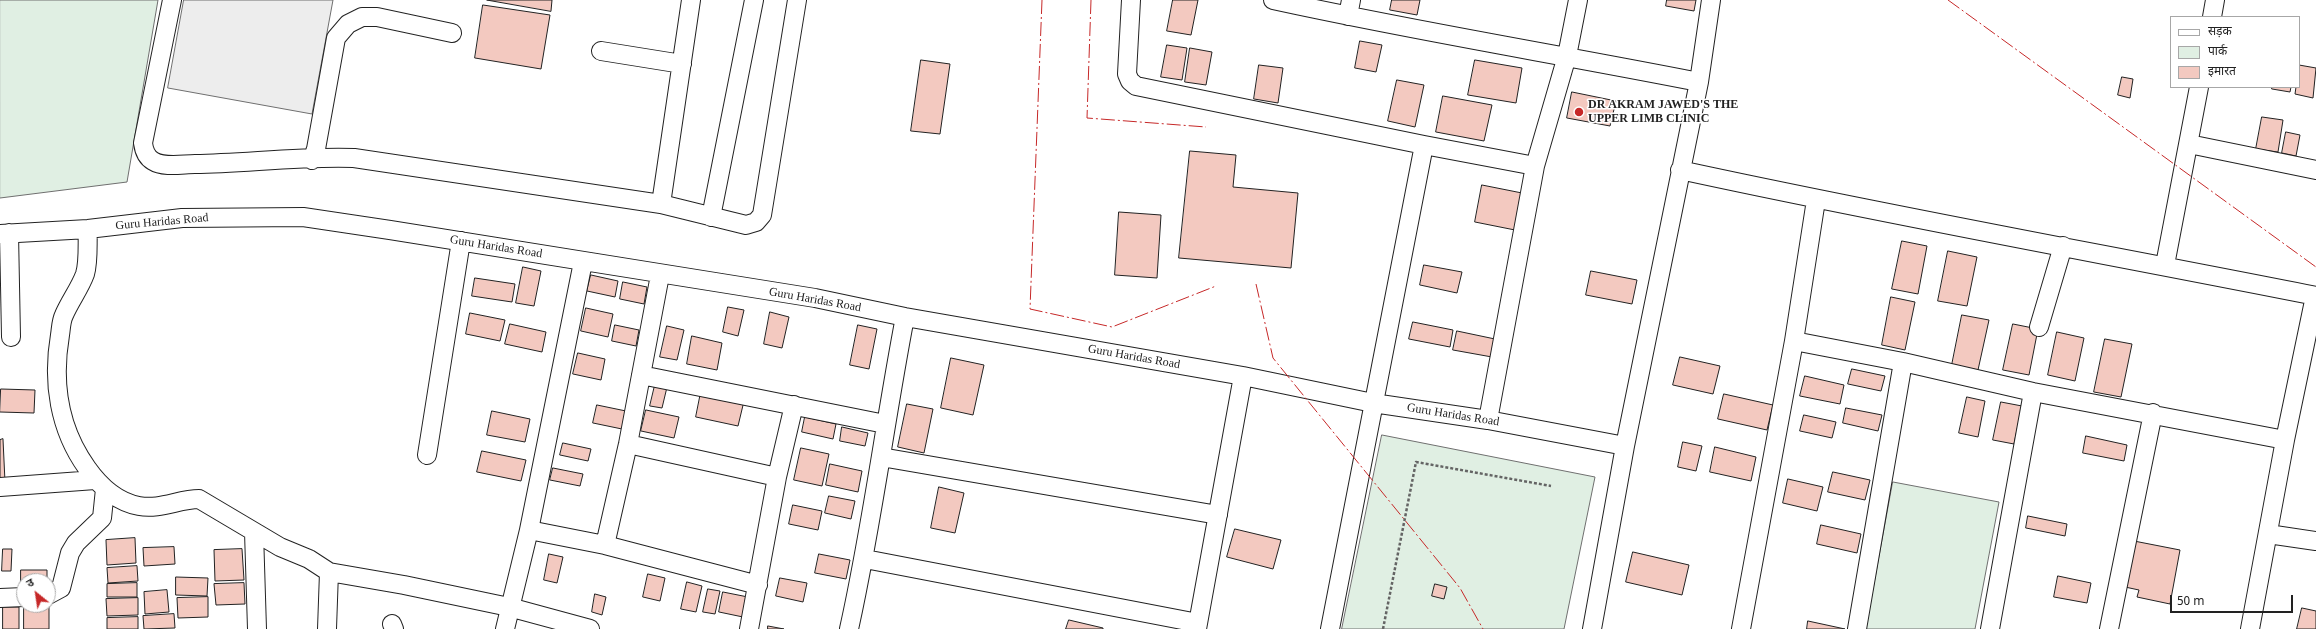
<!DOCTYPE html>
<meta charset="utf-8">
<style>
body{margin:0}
#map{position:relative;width:2316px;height:629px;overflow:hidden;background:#fff;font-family:Georgia,"Noto Sans Devanagari",serif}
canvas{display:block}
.legend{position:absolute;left:2170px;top:16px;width:130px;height:72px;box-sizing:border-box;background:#fff;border:1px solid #a7a7a7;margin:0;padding:5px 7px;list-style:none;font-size:12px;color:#222}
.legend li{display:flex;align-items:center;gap:8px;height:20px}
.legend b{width:20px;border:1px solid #a7a7a7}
.north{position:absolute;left:16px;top:573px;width:40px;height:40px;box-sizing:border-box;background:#fff;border:1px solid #a7a7a7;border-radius:50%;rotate:330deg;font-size:11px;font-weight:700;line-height:16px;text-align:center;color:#222}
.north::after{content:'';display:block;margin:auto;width:14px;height:18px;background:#c62828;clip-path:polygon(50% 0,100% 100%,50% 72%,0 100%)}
.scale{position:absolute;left:2170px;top:595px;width:123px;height:18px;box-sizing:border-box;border:2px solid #222;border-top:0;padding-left:5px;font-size:12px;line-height:14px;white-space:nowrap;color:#222;-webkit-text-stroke:3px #fff;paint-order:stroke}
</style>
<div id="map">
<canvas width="2316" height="629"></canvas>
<ul class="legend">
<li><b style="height:5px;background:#fff"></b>सड़क</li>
<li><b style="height:11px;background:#e0efe3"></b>पार्क</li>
<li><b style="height:11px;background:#f3c9c0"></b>इमारत</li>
</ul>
<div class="north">उ</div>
<div class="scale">50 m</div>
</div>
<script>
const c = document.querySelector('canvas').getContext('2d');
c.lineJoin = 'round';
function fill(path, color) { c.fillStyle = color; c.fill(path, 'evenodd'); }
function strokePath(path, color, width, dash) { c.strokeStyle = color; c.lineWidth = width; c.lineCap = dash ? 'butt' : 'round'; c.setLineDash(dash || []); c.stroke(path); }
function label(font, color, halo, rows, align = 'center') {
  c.font = font + ' Georgia,serif'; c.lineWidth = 3; c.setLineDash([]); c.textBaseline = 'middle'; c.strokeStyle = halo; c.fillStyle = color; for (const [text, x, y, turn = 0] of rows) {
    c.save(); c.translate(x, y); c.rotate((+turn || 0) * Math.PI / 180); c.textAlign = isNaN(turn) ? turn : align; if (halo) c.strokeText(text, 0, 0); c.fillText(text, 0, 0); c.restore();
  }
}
const green = new Path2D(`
 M0,0H158L127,182L0,198Z
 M1382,435L1595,477L1564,629H1342Z
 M1893,482L1999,502L1975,629H1866Z`);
fill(green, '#e0efe3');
strokePath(green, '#6f6f6f', 1);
const parking = new Path2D(`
 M184,0H333L312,114L168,88Z`);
fill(parking, '#ededed');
strokePath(parking, '#6f6f6f', 1);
const building = new Path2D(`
 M487,0H552L551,11Z
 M1173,0H1198L1191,35L1167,31Z
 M1392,0H1420L1417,15L1390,10Z
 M1667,0H1696L1694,11L1666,6Z
 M483,5L550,15L541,69L475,58Z
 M1360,41L1382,45L1376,72L1355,68Z
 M1167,45L1187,48L1182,80L1161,77Z
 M1190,48L1212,52L1206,85L1185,82Z
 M921,60L950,64L940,134L911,131Z
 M1475,60L1522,68L1516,103L1468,95Z
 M1259,65L1283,68L1278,103L1254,99Z
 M2299,65L2316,68L2313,98L2295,94L2296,87H2299Z
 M2122,77L2133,79L2130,98L2118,95Z
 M1397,80L1424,85L1415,127L1388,121Z
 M2272,87H2291L2290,92L2272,89Z
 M1572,92L1616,101L1610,126L1567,118Z
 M1443,96L1492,105L1484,141L1436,132Z
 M2262,117L2283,120L2278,152L2256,149Z
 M2286,132L2300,135L2296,156L2282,153Z
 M1190,151L1236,155L1233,187L1298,193L1291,268L1179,258Z
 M1482,185L1522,193L1515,230L1475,222Z
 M1119,212L1161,215L1157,278L1115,275Z
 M1902,241L1927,246L1918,294L1892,289Z
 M1948,251L1977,257L1967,306L1938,301Z
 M1424,265L1462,272L1457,293L1420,285Z
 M523,267L541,271L534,306L516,303Z
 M1591,271L1637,280L1632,304L1586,295Z
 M591,275L618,281L615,297L587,291Z
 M475,278L515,284L512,302L472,296Z
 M623,282L647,287L644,304L620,299Z
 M1891,297L1915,302L1905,350L1882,345Z
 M728,307L744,310L738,336L723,332Z
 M586,308L613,314L608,337L581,331Z
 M770,312L789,317L782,348L764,344Z
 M470,313L505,320L500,341L466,334Z
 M1962,315L1989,320L1978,370L1952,365Z
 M1413,322L1453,330L1450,347L1409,339Z
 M510,324L546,332L542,352L505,344Z
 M2013,324L2038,329L2029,375L2003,370Z
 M615,325L639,330L636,346L612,341Z
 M858,325L877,329L869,369L850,365Z
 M667,326L684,330L677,360L660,357Z
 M1457,331L1495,339L1492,357L1453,350Z
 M2057,332L2084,338L2075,381L2048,375Z
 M692,336L722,343L717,370L687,364Z
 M2105,339L2132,344L2121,397L2094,392Z
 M578,353L605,359L601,380L573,374Z
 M1680,357L1720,366L1713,394L1673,385Z
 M951,358L984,365L973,415L941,408Z
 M1852,369L1885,376L1881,391L1848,384Z
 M1805,376L1844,385L1840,404L1800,396Z
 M656,381L668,383L662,408L650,406Z
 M1,389L35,390L34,413L0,412Z
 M701,392L744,401L738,426L696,417Z
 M1724,394L1773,405L1767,430L1718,419Z
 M1967,397L1985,401L1978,437L1959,433Z
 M2001,402L2022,406L2014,444L1993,440Z
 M907,404L933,409L924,453L898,447Z
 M597,405L626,411L622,429L593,423Z
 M1846,408L1882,415L1878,431L1843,423Z
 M646,410L679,417L674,438L641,431Z
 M492,411L530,419L525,442L487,435Z
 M1804,415L1836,422L1832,438L1800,431Z
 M805,417L836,424L833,439L802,432Z
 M842,427L868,433L865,446L840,441Z
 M2086,436L2127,445L2124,461L2083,453Z
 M3,439L5,482H0V440Z
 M1683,442L1702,446L1696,471L1678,467Z
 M563,443L591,449L588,461L560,455Z
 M1715,447L1756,457L1751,481L1710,472Z
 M801,448L829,454L822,486L794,480Z
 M482,451L526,460L521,481L477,472Z
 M830,464L862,471L858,492L826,485Z
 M553,468L583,474L580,486L550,480Z
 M1833,472L1870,480L1865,500L1828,492Z
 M1788,479L1823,487L1817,511L1783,503Z
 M939,487L964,493L955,533L931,528Z
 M829,496L855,501L851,519L825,513Z
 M793,505L822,511L818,530L789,524Z
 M2028,516L2067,524L2065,536L2026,528Z
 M1821,525L1861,534L1857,553L1817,544Z
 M1235,529L1281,540L1273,569L1227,557Z
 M135,538L136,563L107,565L106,540Z
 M2134,541L2180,550L2170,604L2137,597L2139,590L2125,587Z
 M174,547L175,564L144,566L143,548Z
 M3,549H12L11,571H2Z
 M242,549L244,580L215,581L214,550Z
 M1633,552L1689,565L1682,595L1626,582Z
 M549,554L563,557L557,583L544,580Z
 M819,554L850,560L846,579L815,573Z
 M137,566L138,581L108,583L107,568Z
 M21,570H47V581H24V592H21Z
 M648,574L665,578L660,601L643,597Z
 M2058,576L2091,583L2087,603L2054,597Z
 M176,577L208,578L207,596L176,595Z
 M780,578L807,583L803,602L776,596Z
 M687,582L702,586L696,612L681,609Z
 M137,583V597H107V584Z
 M244,583L245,604L216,605L214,584Z
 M1435,584L1447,587L1444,599L1432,596Z
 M708,589L720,591L715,614L703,612Z
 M167,590L169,612L145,614L144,592Z
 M723,592L748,597L743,617L719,612Z
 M595,594L606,597L602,615L592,612Z
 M208,597V617L178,618L177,598Z
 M138,598V615L107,616L106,599Z
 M24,604H49V629H24Z
 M3,607H19V629H3Z
 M2302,608L2316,611V629H2297Z
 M174,614L175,628L144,629L143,616Z
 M138,617V629H107V618Z
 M1069,620L1103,628V629H1066Z
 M1808,621L1845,629H1807Z
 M768,626L784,629H768Z`);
fill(building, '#f3c9c0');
strokePath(building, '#222', 1);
const minor = new Path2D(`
 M172,0L143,143C144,151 146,157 153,161C164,168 183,164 195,164C247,163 303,156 354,158L661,204L746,225L756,222L762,215L797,0
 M1131,0L1127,74L1130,81L1136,86L1424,145L1535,166
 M1273,0C1414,31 1557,54 1699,82
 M1348,16L1351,0
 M2212,17L2215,0
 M601,51L682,64
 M2189,144L2316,170
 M312,160L316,149L336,38L348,24L362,17H377L452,33
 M1680,170C1891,216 2104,254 2316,296
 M661,204L691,0
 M711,217L754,0
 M88,229C87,242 89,261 85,274C80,288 70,301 64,315C61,321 61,329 60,335C52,382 59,429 87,468C99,485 117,502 139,506C160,510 179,499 199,499L280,547L309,559L329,572L404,585L509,607L590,629
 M9,233L11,337
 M0,234L88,229L182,218L303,217L390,230L815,298L905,317L1243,376L1373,403L1488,420L1625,446
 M2165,265L2199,87
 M2039,327L2063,246
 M1794,341L1903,362L2033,392L2285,440
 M641,375L885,424
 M1488,420L1535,166L1567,56L1578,0
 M628,444L777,477
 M427,455L461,241
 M881,457L1218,515
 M0,487L95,480
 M529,530L605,545L758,585
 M254,532L257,629
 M2268,534L2316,541
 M605,545L628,444L660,275
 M865,559L1198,623
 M48,595L61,588L70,553L76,543L102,518L105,489
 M0,598L24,597
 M392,624L394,629
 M327,629L329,572
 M505,629L529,530L583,262
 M749,629L777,477L794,405
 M849,629C872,526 885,421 905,317
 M1197,629L1243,376
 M1330,629L1424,145
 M1592,629L1625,446L1699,82L1711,0
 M1741,629L1794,341L1816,200
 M1857,629L1903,362
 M1990,629L2033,392
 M2109,629L2153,413
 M2250,629L2285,440L2315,296`);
strokePath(minor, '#222', 20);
strokePath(new Path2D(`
 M1383,629L1416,462L1551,486`), '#646464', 2.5, [3, 2]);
strokePath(minor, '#fff', 18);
strokePath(new Path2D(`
 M1042,0L1030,309L1112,327L1216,286
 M1091,0L1087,118L1206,127
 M1948,0L2316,267
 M1256,284L1273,358L1460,588L1483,629`), '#c62828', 1, [14, 3, 2, 3]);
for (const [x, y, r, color] of [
 [1579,112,5,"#c62828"]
]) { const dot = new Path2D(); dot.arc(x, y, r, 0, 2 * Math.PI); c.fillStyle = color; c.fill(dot); strokePath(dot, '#fff', 1.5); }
label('bold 12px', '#222', '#fff', [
 ["DR AKRAM JAWED'S THE",1588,105],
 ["UPPER LIMB CLINIC",1588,119]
], 'left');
label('12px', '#222', '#fff', [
 ["Guru Haridas Road",162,222,-5],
 ["Guru Haridas Road",496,247,9],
 ["Guru Haridas Road",815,300,10],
 ["Guru Haridas Road",1134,357,10],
 ["Guru Haridas Road",1453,415,9]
]);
</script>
